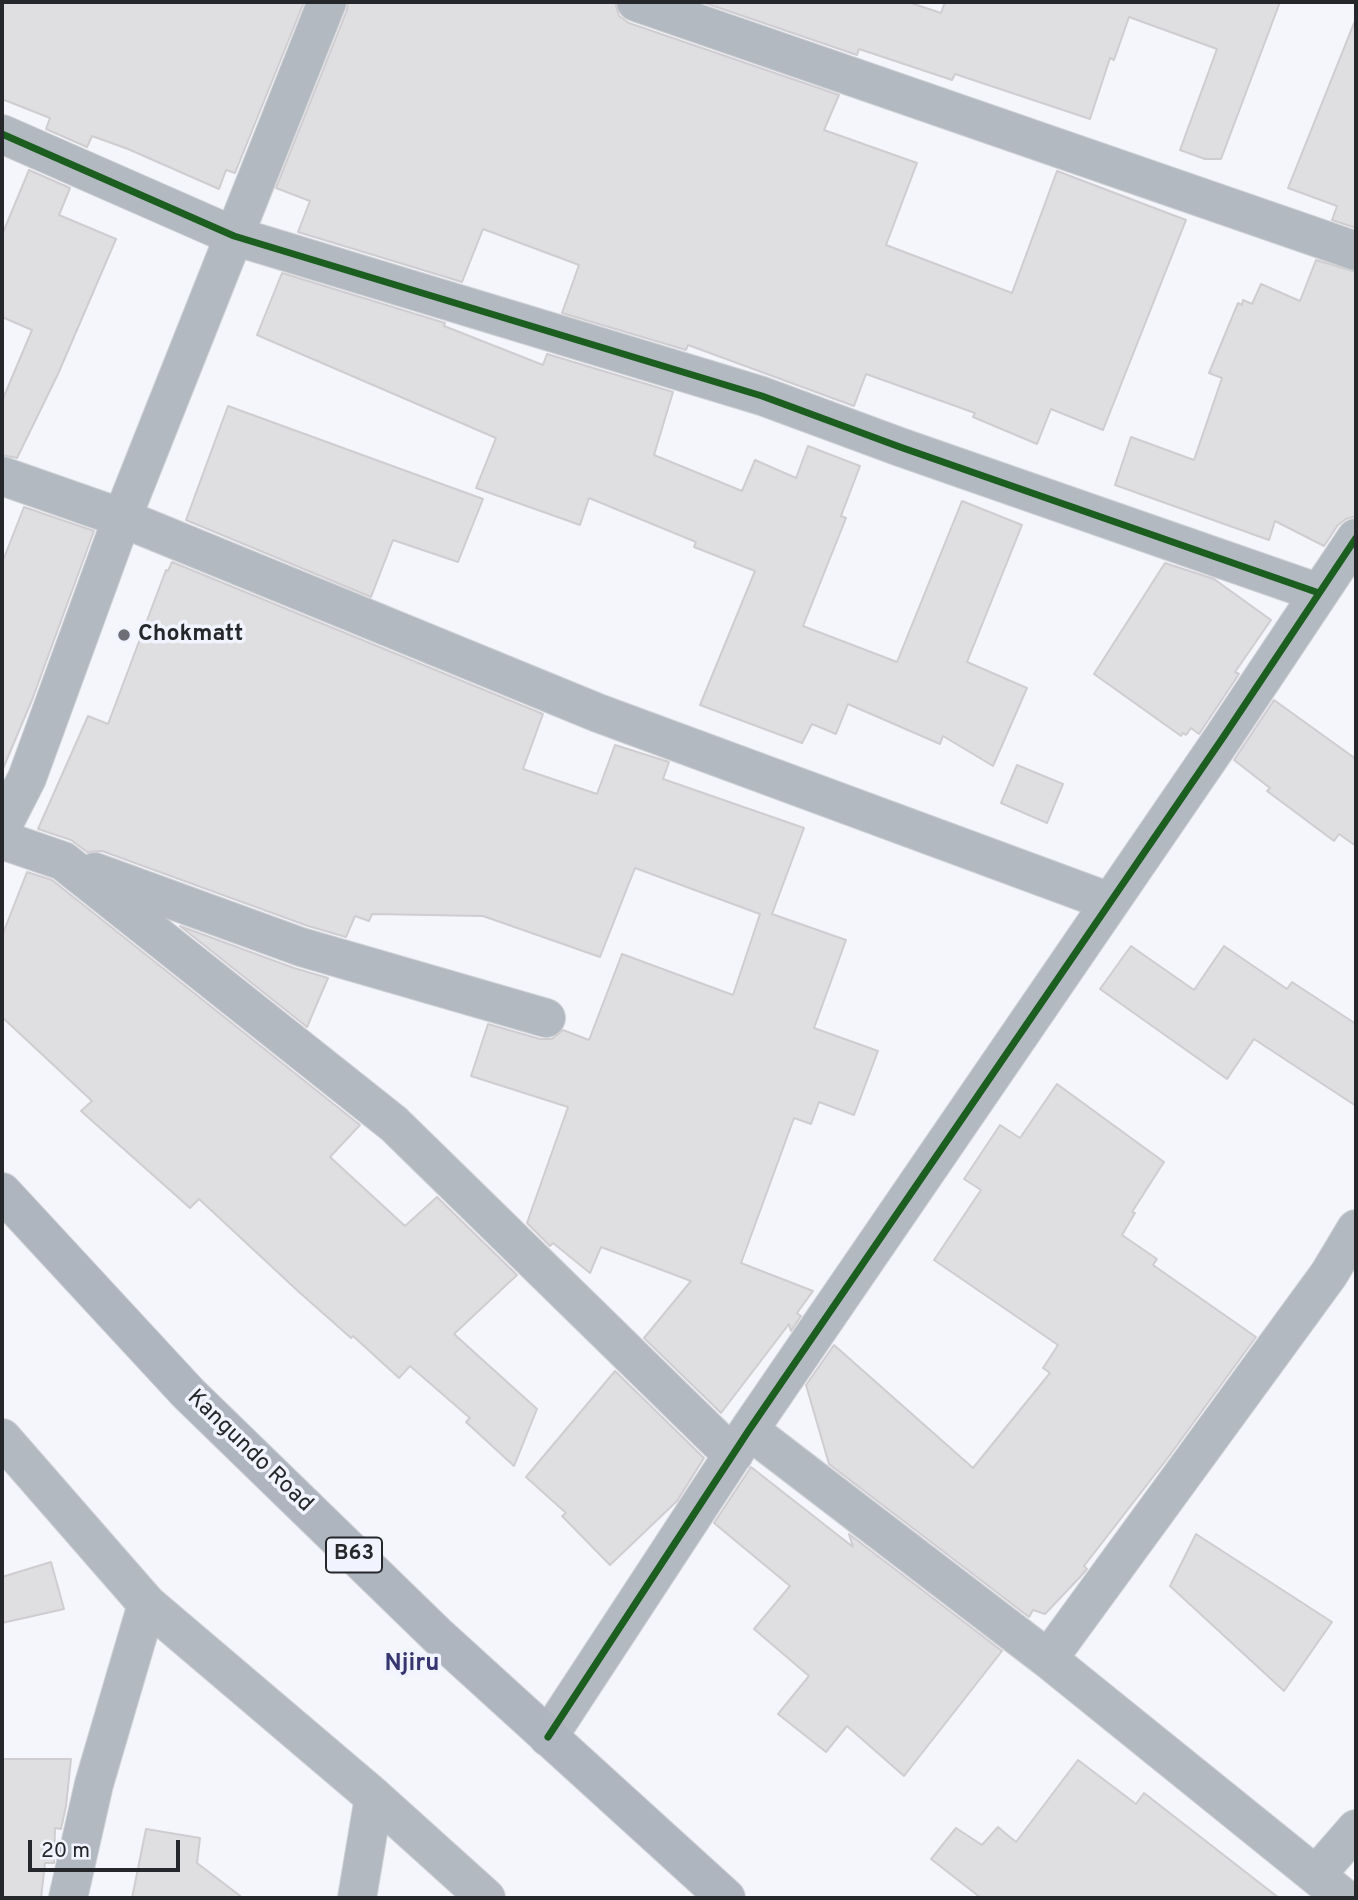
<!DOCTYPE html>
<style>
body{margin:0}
#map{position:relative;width:1358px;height:1900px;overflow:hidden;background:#f4f6fc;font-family:Overpass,sans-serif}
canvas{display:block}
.frame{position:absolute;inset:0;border:4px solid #26272b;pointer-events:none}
.scale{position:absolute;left:28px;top:1840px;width:152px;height:32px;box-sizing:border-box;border:4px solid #26272b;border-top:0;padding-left:9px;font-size:21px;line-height:24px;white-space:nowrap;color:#26272b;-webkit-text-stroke:5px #f1f4ff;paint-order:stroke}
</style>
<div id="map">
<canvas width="1358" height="1900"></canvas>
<div class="frame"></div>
<div class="scale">20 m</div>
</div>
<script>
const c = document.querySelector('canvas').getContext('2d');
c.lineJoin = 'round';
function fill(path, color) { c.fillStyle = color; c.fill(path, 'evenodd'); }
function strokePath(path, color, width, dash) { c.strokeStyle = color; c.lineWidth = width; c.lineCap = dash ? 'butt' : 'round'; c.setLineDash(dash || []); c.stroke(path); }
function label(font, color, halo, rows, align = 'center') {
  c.font = font + ' Overpass,sans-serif'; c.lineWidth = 7; c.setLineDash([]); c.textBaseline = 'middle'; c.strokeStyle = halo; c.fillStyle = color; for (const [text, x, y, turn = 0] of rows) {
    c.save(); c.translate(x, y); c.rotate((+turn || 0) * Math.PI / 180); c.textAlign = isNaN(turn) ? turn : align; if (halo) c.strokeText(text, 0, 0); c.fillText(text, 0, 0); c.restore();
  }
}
const building = new Path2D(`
 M2,2H304L235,173L226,170L219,189L128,149L92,136L87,147L46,129L50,118L2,99Z
 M348,2H615L619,16L629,23L839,95L824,130L917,163L886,245L1012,293L1057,171L1186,220L1103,430L1051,409L1037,444L973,417L975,413L866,374L854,406L688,345L686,350L562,313L579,265L483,229L462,282L298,232L310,201L276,188L347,10Z
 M702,2H908L941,13L945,2H1280L1221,159H1205L1180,150L1217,49L1129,17L1114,60L1110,58L1090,119L955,74L952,80L859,49L857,55Z
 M1354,23H1356V228L1332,220L1337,206L1288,188Z
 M29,170L70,188L59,215L116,239L58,374L17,458L2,455V401L32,330L2,317V235Z
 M1316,260L1356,272V516L1346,519L1338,525L1324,546L1275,521L1269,540L1115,485L1131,437L1194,460L1222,378L1209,373L1238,303L1242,305L1243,300L1252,304L1261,284L1300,301Z
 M282,273L445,323L444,326L543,365L547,354L673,392L654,455L742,491L755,460L796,478L808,446L860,466L841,516L846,518L803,626L897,662L962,501L1022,525L967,662L1027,688L993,766L943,736L940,744L848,704L836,734L812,724L802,743L700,705L755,571L694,547L696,542L589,498L580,525L476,488L496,438L257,335Z
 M228,406L483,499L458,562L393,540L371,597L186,520Z
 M24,507L94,531L32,700L2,771V563Z
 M172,562L543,714L523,769L597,794L615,745L669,762L663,779L804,828L772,914L846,940L814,1028L878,1051L854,1115L819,1102L811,1124L794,1118L741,1263L813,1291L797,1313L801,1316L791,1331L789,1324L721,1413L644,1338L691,1281L601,1247L590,1273L553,1243L550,1246L527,1223L568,1107L471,1076L488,1024L540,1039H552L563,1030L589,1040L622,954L733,995L760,914L635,868L600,957L483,916L372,914L369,921L355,916L346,937L308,926L102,851L87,852L71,840L38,829L88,716L108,724L166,570L168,571Z
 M1165,563L1214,579L1271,620L1235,672L1239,674L1199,734L1191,728L1186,735L1183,733L1181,736L1094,674Z
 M1274,700L1356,759V846L1339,834L1334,841L1267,791L1270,788L1234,760Z
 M1017,765L1063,784L1047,823L1001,803Z
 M27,872L52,880L360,1125L330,1157L405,1226L437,1197L517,1275L454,1334L537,1409L514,1466L466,1422L470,1418L410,1366L399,1378L353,1336L351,1338L299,1292L199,1199L190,1208L81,1111L92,1101L2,1017V936Z
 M180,926L294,968L328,978L307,1027Z
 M1131,946L1194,990L1224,946L1287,989L1292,982L1356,1024V1106L1254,1039L1227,1079L1100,989Z
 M1057,1084L1164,1162L1132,1212L1135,1213L1122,1235L1157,1259L1153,1265L1256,1337L1167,1459L1084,1566L1087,1569L1081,1576L1045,1614L1033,1610L1029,1617L829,1464L806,1385L834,1345L973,1468L1050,1373L1043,1368L1058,1345L934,1260L981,1190L964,1179L1000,1125L1020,1138Z
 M615,1371L704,1458L677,1501L610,1565L562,1516L566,1513L526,1477Z
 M751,1467L853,1547L849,1534L1002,1651L904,1776L847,1726L826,1752L778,1714L809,1676L754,1629L790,1586L714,1523Z
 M1196,1534L1332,1622L1284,1691L1170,1586Z
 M51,1562L64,1609L2,1623V1577Z
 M2,1759H71L66,1806L61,1829L55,1828L54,1863H45L41,1898H2Z
 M1078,1760L1136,1804L1144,1793L1279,1898H981L931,1859L956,1828L982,1845L998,1827L1016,1842Z
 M146,1829L200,1838L197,1863L243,1898H132Z`);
fill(building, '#dfdee0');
strokePath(building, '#cfcdd0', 2);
const street = new Path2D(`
 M636,2L1356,251
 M2,134L234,236L762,396L900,447L1319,593
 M2,476L122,518L598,713L1110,902
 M2,827L27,778L122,518L327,2
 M2,840L63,861L394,1124L717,1440L734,1454
 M95,872L301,947L546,1018
 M749,1430L1048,1659L1344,1898
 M2,1438L147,1604L374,1797L486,1898
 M1048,1659L1329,1274L1356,1229
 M548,1737L749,1430L1224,736L1356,538
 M1316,1875L1356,1829
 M68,1898L94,1784L147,1604
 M357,1898L374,1797`);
const highway = new Path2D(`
 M2,1192L188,1393L438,1636L726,1898`);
strokePath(street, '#d0d2d6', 40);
strokePath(highway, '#d0d2d6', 40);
strokePath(street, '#b3b9c0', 38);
strokePath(highway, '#aeb5bf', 38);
strokePath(new Path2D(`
 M2,134L234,236L762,396L900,447L1319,593
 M548,1737L749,1430L1224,736L1356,538`), '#1b5e20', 7);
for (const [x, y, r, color] of [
 [124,635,7,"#6e6f74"]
]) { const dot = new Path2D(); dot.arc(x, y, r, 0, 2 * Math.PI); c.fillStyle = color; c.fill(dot); strokePath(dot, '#f1f4ff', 2.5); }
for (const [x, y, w] of [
 [354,1555,56]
]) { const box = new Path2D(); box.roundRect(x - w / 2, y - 17.5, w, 35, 5); c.fillStyle = '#f1f4ff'; c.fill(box); strokePath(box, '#26272b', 2); }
label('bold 21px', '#26272b', null, [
 ["B63",354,1555]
]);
label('bold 23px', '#26272b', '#f1f4ff', [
 ["Chokmatt",138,635]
], 'left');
label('23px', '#26272b', '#f1f4ff', [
 ["Kangundo Road",249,1452,44]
]);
label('bold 24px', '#363570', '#f1f4ff', [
 ["Njiru",412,1665]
]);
</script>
